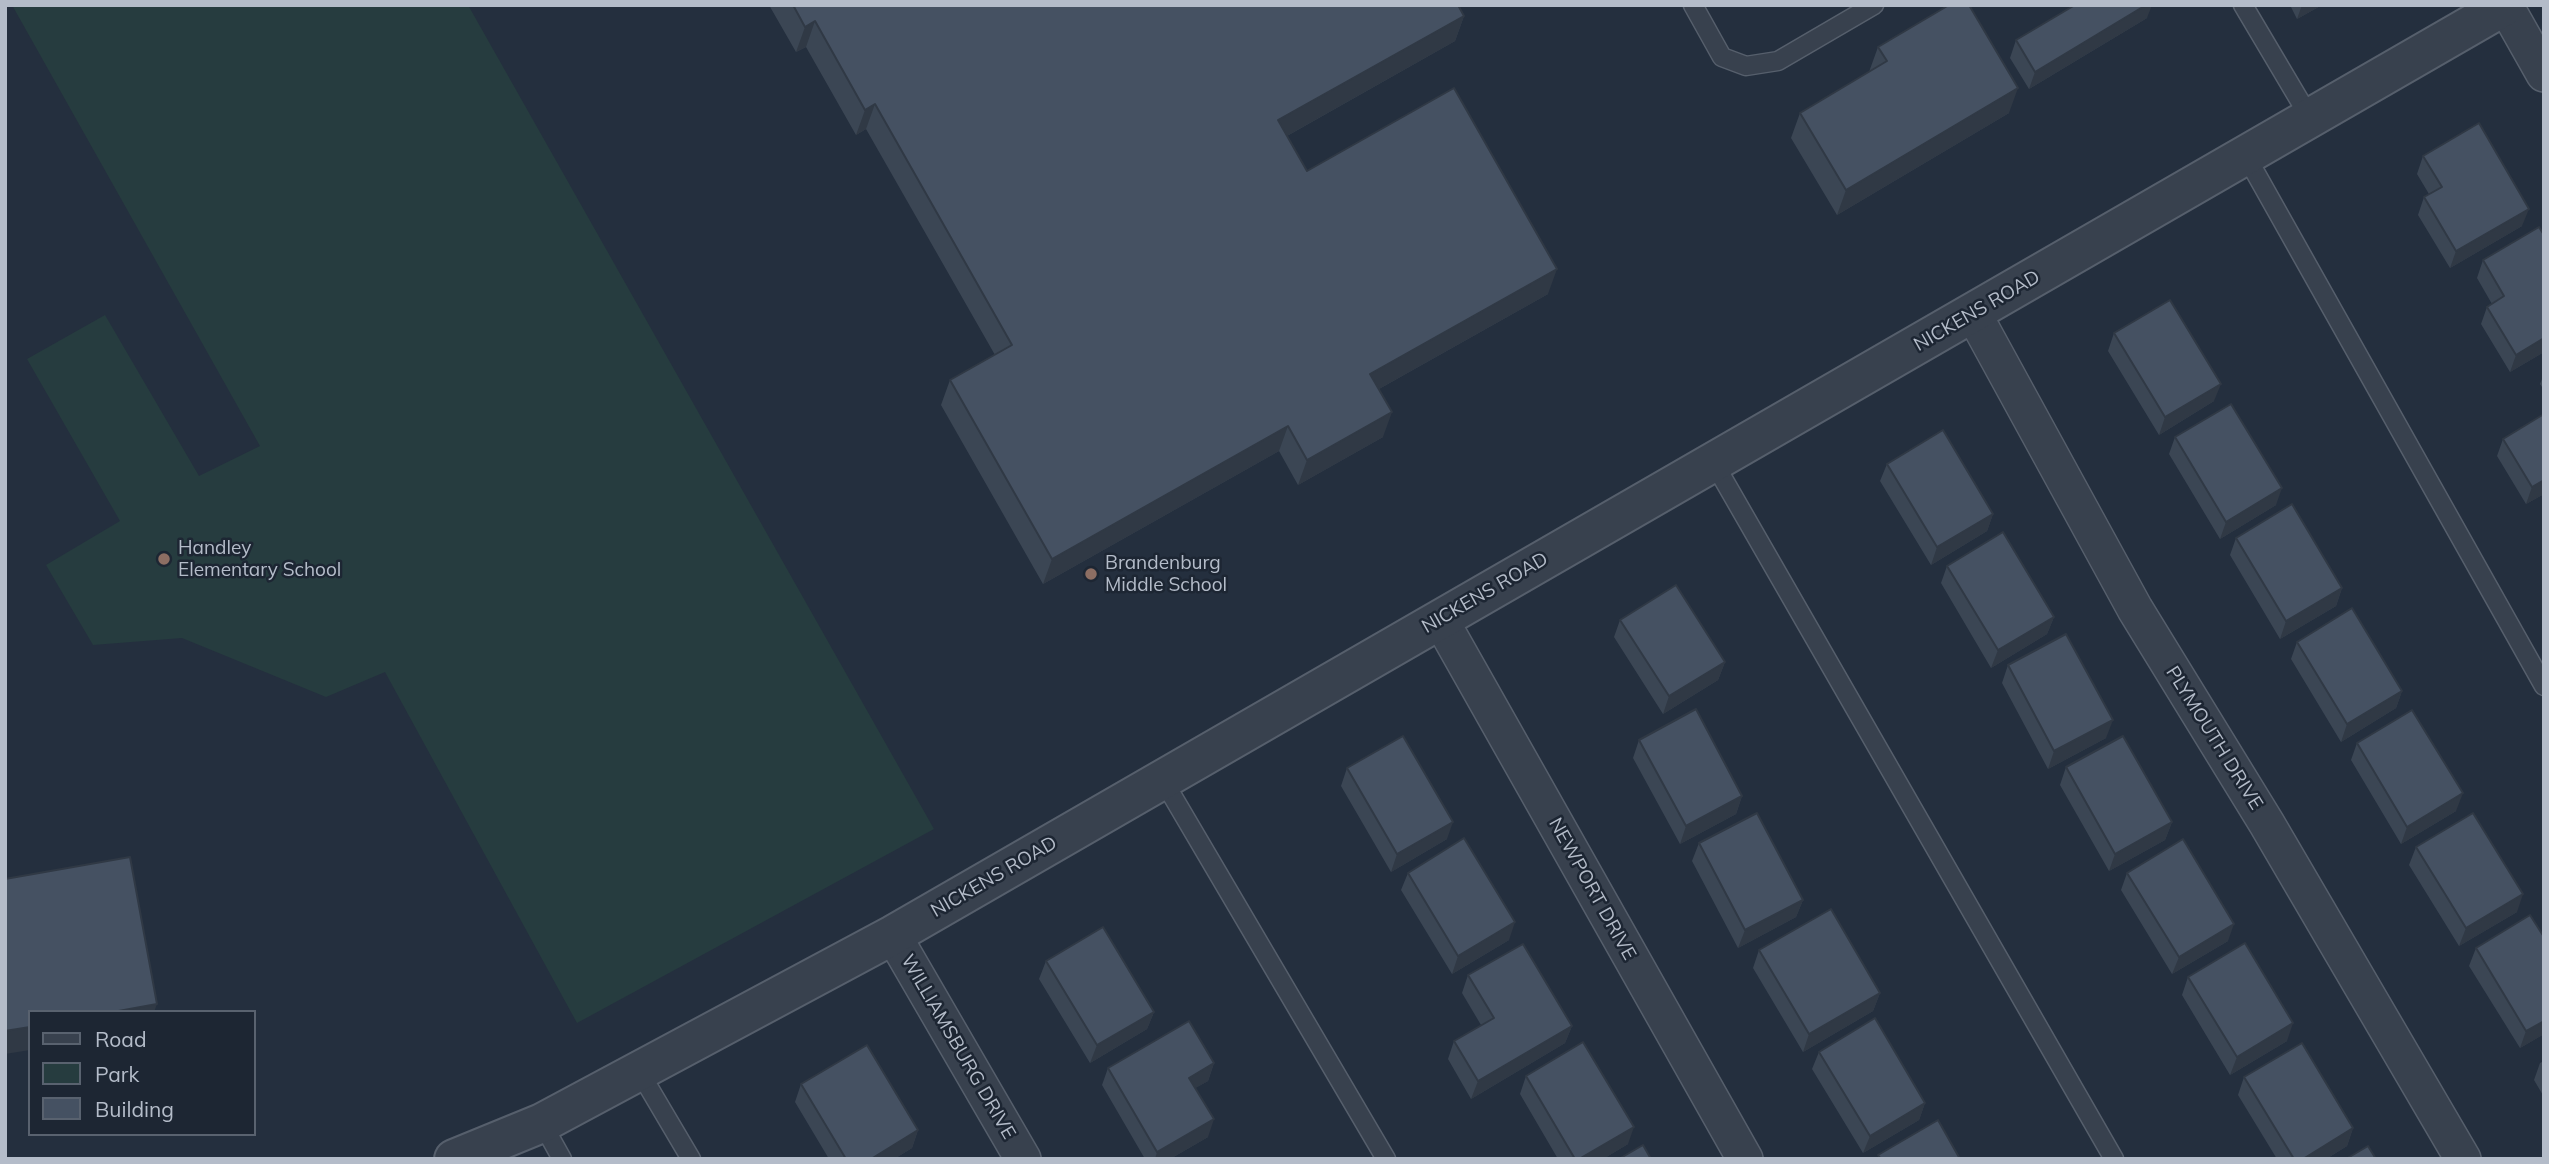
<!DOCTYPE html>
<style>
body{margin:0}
#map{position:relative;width:2549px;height:1164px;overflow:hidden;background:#242f3e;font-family:Mulish,sans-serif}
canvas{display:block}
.frame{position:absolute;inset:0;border:7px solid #b4bcc9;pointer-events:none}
.legend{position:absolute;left:28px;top:1010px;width:228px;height:126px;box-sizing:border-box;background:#1d2633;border:2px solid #59626f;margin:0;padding:9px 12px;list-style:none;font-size:21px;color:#b4bcc9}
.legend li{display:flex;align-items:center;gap:14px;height:35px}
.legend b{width:35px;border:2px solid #59626f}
</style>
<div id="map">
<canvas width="2549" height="1164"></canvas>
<div class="frame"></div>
<ul class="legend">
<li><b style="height:9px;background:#38414e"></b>Road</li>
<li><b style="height:19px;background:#263c3f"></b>Park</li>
<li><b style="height:19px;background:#455162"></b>Building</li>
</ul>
</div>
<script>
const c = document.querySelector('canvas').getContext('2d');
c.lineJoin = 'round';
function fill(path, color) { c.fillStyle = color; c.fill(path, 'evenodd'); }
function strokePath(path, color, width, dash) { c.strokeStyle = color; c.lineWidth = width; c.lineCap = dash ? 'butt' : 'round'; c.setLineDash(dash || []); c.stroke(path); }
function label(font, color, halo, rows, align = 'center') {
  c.font = font + ' Mulish,sans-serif'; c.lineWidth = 5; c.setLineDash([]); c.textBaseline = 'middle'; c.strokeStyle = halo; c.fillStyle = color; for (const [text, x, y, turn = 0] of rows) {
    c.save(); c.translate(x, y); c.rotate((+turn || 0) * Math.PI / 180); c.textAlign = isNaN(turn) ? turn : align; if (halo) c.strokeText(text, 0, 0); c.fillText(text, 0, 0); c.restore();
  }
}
fill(new Path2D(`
 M12,5H468L934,829L577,1023L385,672L326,697L182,638L93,645L46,565L120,521L27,359L105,315L199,476L260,446Z`), '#263c3f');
const service = new Path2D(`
 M1693,5L1722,57L1746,66L1778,61L1874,5
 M2243,5L2310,118
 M2246,156L2544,686
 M1714,463L2114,1159
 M1163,780L1386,1159
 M639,1071L691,1159
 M542,1123L562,1159`);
const minor = new Path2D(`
 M2505,5L2544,74
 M1973,313L2135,609L2267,824L2463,1159
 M1440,619L1745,1159
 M893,935L1023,1159`);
const tertiary = new Path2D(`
 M454,1159L542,1123L893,935L2506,5`);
strokePath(service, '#565f6c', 21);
strokePath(minor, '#565f6c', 38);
strokePath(tertiary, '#565f6c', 42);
strokePath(service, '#38414e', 18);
strokePath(minor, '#38414e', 35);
strokePath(tertiary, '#38414e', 38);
fill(new Path2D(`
 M769,5H1458L1464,16L1455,41L1287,136L1307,171L1548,294L1379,389L1383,437L1298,485L1279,451L1043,584L941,405L950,380L995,355L866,129L856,135L806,47L796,52Z
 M2290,5H2322L2297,19Z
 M2147,18L2029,89L2010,58L2016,40Z
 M1878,47L2009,113L1837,215L1791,138L1800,113L1869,72Z
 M2423,156L2522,226L2450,268L2418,215L2424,197L2429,194L2417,174Z
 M2544,235V352L2510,372L2481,324L2487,307L2492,304L2477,278L2483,260Z
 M2114,333L2214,401L2159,435L2108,351Z
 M2544,374V390L2540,384Z
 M2544,414V494L2526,504L2497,456L2503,439Z
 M2175,437L2276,505L2220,539L2169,454Z
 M1887,464L1993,514L1987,531L1931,565L1880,481Z
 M2236,538L2342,588L2336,606L2280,639L2230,555Z
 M1947,566L2054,617L2047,634L1991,668L1941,583Z
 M1620,620L1725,662L1718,680L1663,714L1614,637Z
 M2297,642L2402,691L2396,708L2341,742L2291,659Z
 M2008,665L2106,738L2048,769L2002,683Z
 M1639,740L1742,796L1736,814L1680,844L1633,758Z
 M2357,743L2456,811L2401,844L2351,760Z
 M2066,767L2172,822L2165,840L2109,871L2060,785Z
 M1347,768L1447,839L1391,872L1341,786Z
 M1699,843L1803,900L1796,917L1738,948L1692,861Z
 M2416,847L2517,912L2459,946L2409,865Z
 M1408,873L1509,940L1452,974L1401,890Z
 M2127,873L2228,941L2172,974L2121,890Z
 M2544,937V1034L2520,1048L2469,966L2476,948Z
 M1759,950L1880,993L1873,1011L1803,1052L1753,968Z
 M1046,961L1154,1012L1147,1029L1090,1063L1039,979Z
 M1468,975L1572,1026L1565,1043L1471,1099L1448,1059L1454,1041L1481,1025L1462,993Z
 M2188,977L2287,1041L2230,1075L2182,995Z
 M1819,1052L1925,1103L1919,1120L1863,1153L1812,1069Z
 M2544,1061V1097L2534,1080L2540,1063Z
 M1214,1063L1208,1081L1195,1088L1208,1137L1170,1159H1145L1102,1085L1108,1068Z
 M1526,1076L1628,1144L1603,1159H1558L1520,1094Z
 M2244,1077L2353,1128L2347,1146L2326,1159H2277L2238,1095Z
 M801,1084L918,1130L912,1148L894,1159H829L795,1102Z`), '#3b4654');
fill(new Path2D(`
 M2146,5H2152L2147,18L2029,89L2035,72Z
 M2302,5H2322L2297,19Z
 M1464,16L1455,41L1269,146L1278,120Z
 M815,21L806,47L796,52L805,27Z
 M2018,88L2009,113L1837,215L1846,190Z
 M875,104L866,129L856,135L865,110Z
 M2529,209L2522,226L2450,268L2456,251Z
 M1557,269L1548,294L1361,399L1370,374Z
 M2544,338V352L2510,372L2516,355Z
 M2221,384L2214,401L2159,435L2165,417Z
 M1392,412L1383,437L1298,485L1307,460Z
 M1288,426L1279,451L1043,584L1052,559Z
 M2544,480V494L2526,504L2532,487Z
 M2282,488L2276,505L2220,539L2226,522Z
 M1993,514L1987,531L1931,565L1937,547Z
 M2342,588L2336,606L2280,639L2286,621Z
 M2054,617L2047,634L1991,668L1998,650Z
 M1725,662L1718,680L1663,714L1669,696Z
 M2402,691L2396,708L2341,742L2347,724Z
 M2113,720L2106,738L2048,769L2054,751Z
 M2463,793L2456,811L2401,844L2407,827Z
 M1742,796L1736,814L1680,844L1686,826Z
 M1453,822L1447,839L1391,872L1397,854Z
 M2172,822L2165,840L2109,871L2115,854Z
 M2523,894L2517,912L2459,946L2466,928Z
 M1803,900L1796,917L1738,948L1745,930Z
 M1515,922L1509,940L1452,974L1458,956Z
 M2234,924L2228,941L2172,974L2179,957Z
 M1880,993L1873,1011L1803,1052L1809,1034Z
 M157,1004L154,1012H113Z
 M1154,1012L1147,1029L1090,1063L1097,1045Z
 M2544,1021V1034L2520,1048L2526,1031Z
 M2293,1023L2287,1041L2230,1075L2237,1057Z
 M1572,1026L1565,1043L1471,1099L1478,1081Z
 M30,1027V1050L5,1054V1031Z
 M1214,1063L1208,1081L1183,1095L1189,1078Z
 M1925,1103L1919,1120L1863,1153L1870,1136Z
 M1214,1119L1208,1137L1170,1159H1155L1157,1152Z
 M1634,1127L1628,1144L1603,1159H1579Z
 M2353,1128L2347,1146L2326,1159H2303Z
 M918,1130L912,1148L894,1159H871Z`), '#303945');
const building = new Path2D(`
 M793,5H1458L1464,16L1278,120L1307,171L1454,88L1557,269L1370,374L1392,412L1307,460L1288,426L1052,559L950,380L1012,345L875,104L865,110L815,21L805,27Z
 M1949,5H1969L2018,88L1846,190L1800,113L1887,61L1878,47Z
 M2075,5H2146L2035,72L2016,40Z
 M2479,123L2529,209L2456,251L2424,197L2442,187L2423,156Z
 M2539,227L2544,235V338L2516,355L2487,307L2504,296L2483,260Z
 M2170,300L2221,384L2165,417L2114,333Z
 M2231,404L2282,488L2226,522L2175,437Z
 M2544,414V480L2532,487L2503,439Z
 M1943,430L1993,514L1937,547L1887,464Z
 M2292,504L2342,588L2286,621L2236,538Z
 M2003,532L2054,617L1998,650L1947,566Z
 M1676,585L1725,662L1669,696L1620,620Z
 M2352,608L2402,691L2347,724L2297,642Z
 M2066,634L2113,720L2054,751L2008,665Z
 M1696,709L1742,796L1686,826L1639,740Z
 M2412,710L2463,793L2407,827L2357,743Z
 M1403,736L1453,822L1397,854L1347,768Z
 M2123,736L2172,822L2115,854L2066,767Z
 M1757,813L1803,900L1745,930L1699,843Z
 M2473,813L2523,894L2466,928L2416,847Z
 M1464,838L1515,922L1458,956L1408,873Z
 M2183,839L2234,924L2179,957L2127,873Z
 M130,857L157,1004L113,1012H30V1027L5,1031V879Z
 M1831,909L1880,993L1809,1034L1759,950Z
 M2530,915L2544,937V1021L2526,1031L2476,948Z
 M1103,927L1154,1012L1097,1045L1046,961Z
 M2245,943L2293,1023L2237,1057L2188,977Z
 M1523,944L1572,1026L1478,1081L1454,1041L1494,1018L1468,975Z
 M1875,1018L1925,1103L1870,1136L1819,1052Z
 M1189,1021L1214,1063L1189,1078L1214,1119L1157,1152L1108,1068Z
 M1583,1042L1634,1127L1579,1159H1575L1526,1076Z
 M2302,1043L2353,1128L2303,1159H2294L2244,1077Z
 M867,1045L918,1130L871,1159H846L801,1084Z
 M1938,1120L1960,1159H1881L1878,1155Z
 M1643,1145L1651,1159H1619Z
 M2368,1146L2376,1159H2346Z`);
fill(building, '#455162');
strokePath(building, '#303945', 2);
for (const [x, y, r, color] of [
 [164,559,7,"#8d6e63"],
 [1091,574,7,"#8d6e63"]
]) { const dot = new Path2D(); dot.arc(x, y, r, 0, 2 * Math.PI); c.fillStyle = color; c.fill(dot); strokePath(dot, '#1d2633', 2.5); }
label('19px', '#b4bcc9', '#1d2633', [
 ["NICKENS ROAD",1977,311,-30],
 ["NICKENS ROAD",1485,593,-30],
 ["PLYMOUTH DRIVE",2214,738,58],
 ["NICKENS ROAD",994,877,-30],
 ["NEWPORT DRIVE",1592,889,61],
 ["WILLIAMSBURG DRIVE",958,1047,60]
]);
label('19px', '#b4bcc9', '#1d2633', [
 ["Handley",178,548],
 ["Elementary School",178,570],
 ["Brandenburg",1105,563],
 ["Middle School",1105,585]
], 'left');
</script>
